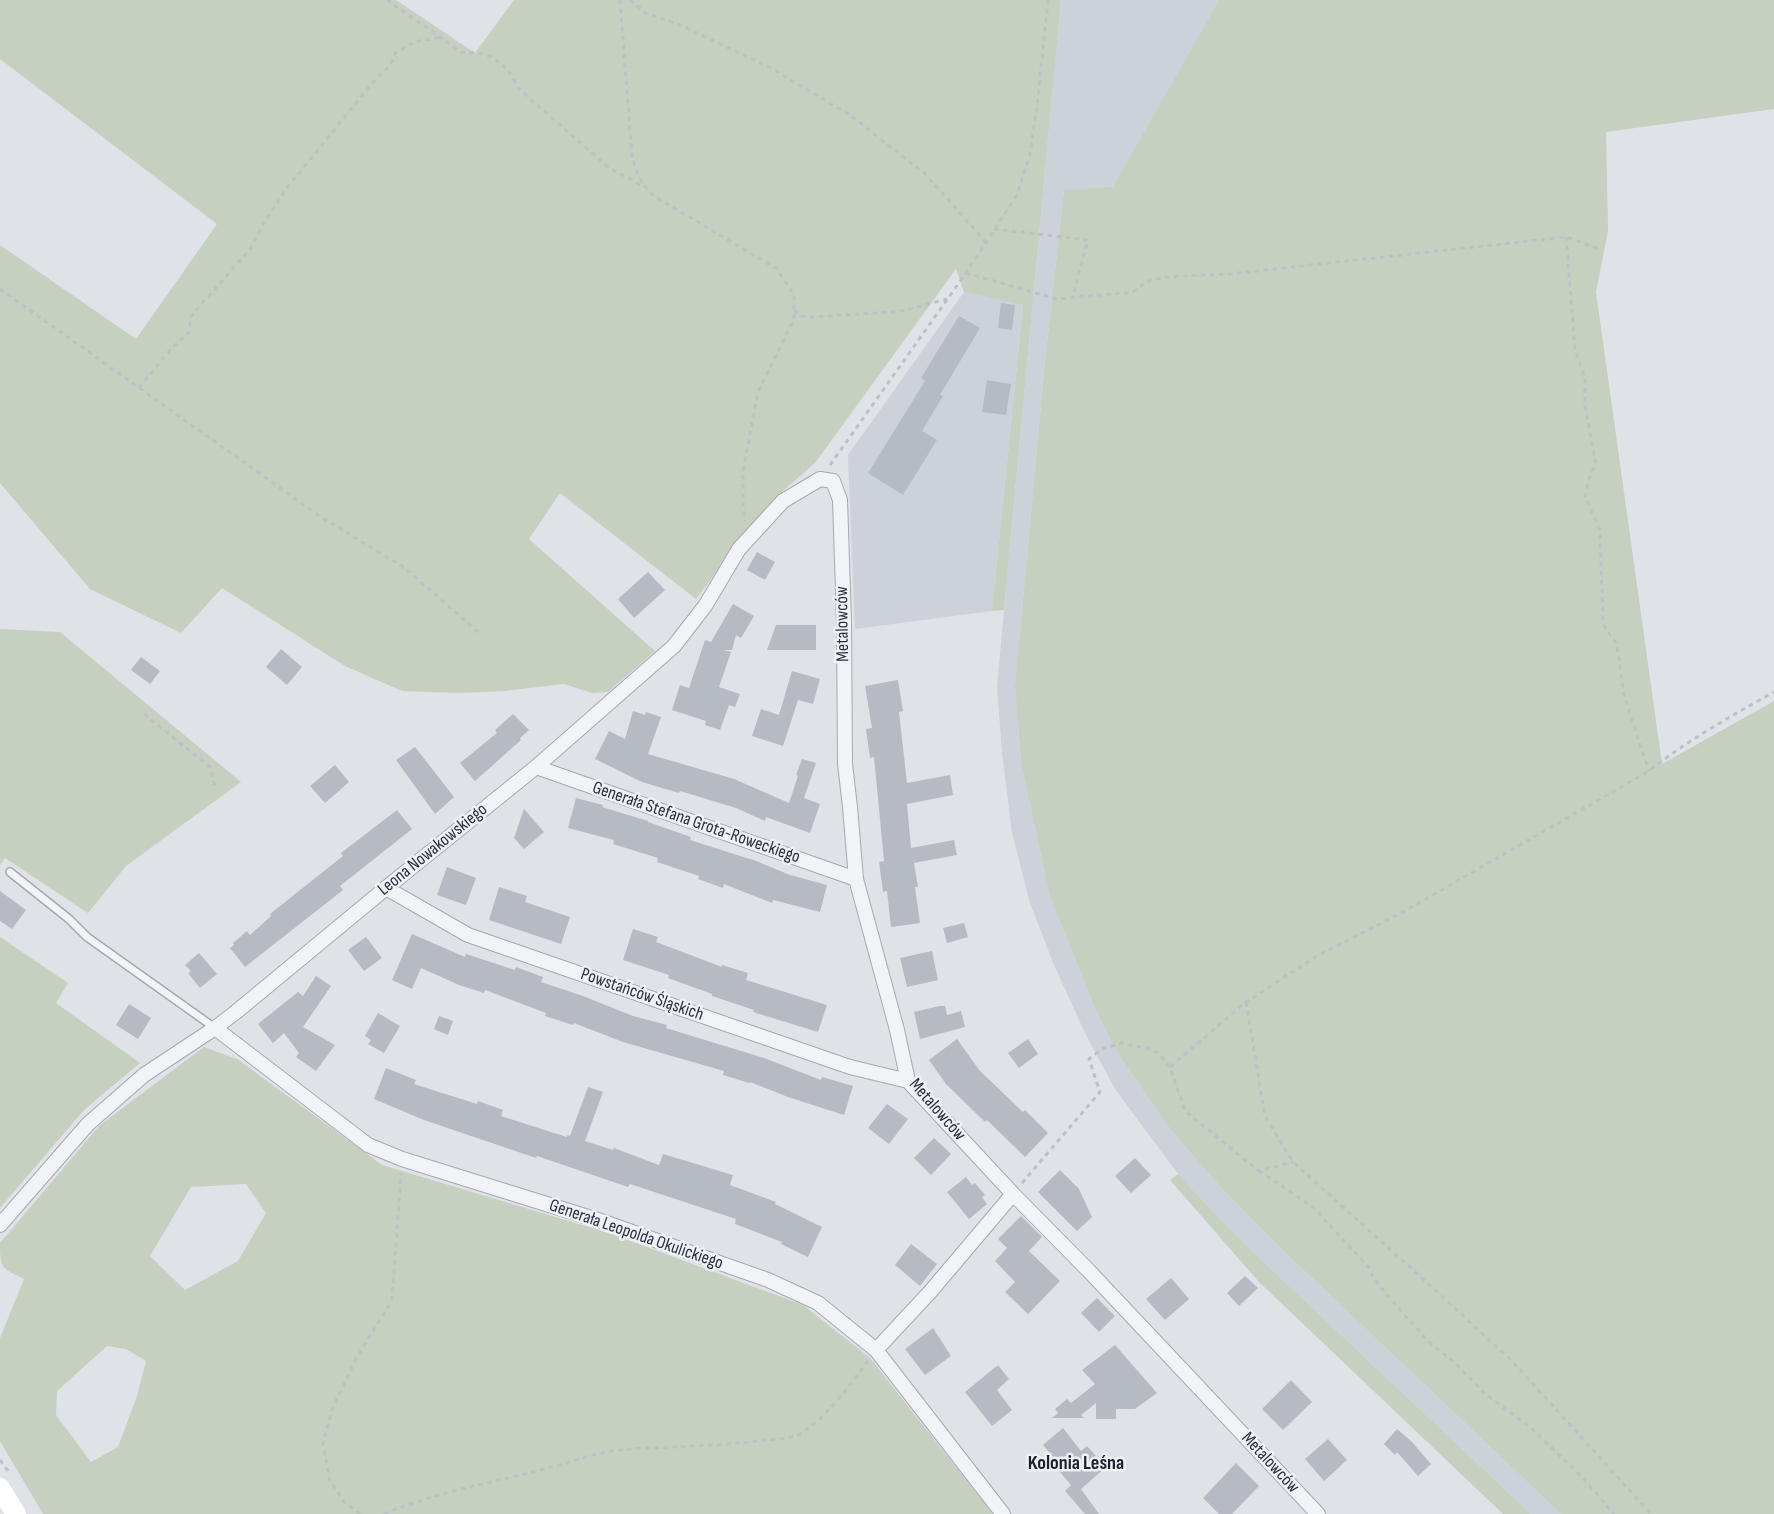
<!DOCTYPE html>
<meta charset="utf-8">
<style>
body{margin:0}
canvas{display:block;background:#dfe2e7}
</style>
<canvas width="1774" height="1514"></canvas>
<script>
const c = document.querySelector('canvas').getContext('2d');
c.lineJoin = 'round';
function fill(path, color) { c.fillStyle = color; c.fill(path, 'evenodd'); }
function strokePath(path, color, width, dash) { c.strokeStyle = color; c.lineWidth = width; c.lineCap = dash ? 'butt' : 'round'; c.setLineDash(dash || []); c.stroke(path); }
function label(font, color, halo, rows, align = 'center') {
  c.font = font + ' "Sofia Sans Condensed",sans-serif'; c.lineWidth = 5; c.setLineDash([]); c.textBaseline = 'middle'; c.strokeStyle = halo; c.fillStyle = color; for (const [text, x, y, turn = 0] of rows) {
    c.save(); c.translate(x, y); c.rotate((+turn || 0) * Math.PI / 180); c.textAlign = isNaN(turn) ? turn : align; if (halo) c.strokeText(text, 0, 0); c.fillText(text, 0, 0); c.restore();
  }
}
fill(new Path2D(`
 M1061,0H1219L1113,188L1064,190L1045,361L1015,686L1021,762L1050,897L1096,1011L1119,1055L1167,1125L1216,1182L1269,1237L1561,1514H1531L1255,1254L1216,1215L1178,1174L1115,1089L1085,1033L1054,965L1030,903L1012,833L1002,752L997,686Z
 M964,292L1023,304L992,611L855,629L848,455Z`), '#cdd1d9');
fill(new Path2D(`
 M0,0H396L475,53L514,0H1061L1004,610L992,611L1023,305L964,292L956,269L815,463L778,495L750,527L696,599L560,493L529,539L655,651L608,692L592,693L564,684L504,691L459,693L402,691L345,666L222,588L181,633L90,589L0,483V245L136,339L217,224L0,59Z
 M1219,0H1774V109L1606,132L1608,231L1596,292L1662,764L1774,701V1514H1561L1269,1237L1216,1182L1167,1125L1119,1055L1096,1011L1050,897L1021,762L1015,686L1045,361L1064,190L1113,187Z
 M0,629L60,632L241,782L126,866L88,913L5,858L0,865Z
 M0,937L68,983L56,1003L140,1063L84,1110L0,1208Z
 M204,1047L237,1059L382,1165L609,1233L803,1305L870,1358L993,1514H43L0,1441V1338L24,1279C2,1268 0,1269 0,1243L100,1125ZM246,1184L266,1213L238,1261L185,1290L150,1256L191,1187ZM107,1346L126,1349L146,1361L137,1396L118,1447L91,1462L56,1415L57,1391Z
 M1178,1174L1216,1215L1255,1254L1531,1514H1503L1259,1282L1170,1180Z`), '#c5d0c0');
fill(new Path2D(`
 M1001,303L1015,305L1012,330L998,328Z
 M959,316L980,328L940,395L943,396L922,431L937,440L903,495L868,473L925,381L921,378Z
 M987,380L1011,384L1006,415L982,412Z
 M757,552L775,562L765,580L747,570Z
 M648,572L665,590L634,618L618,599Z
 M733,604L754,616L741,638L736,635L732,650H723L731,652L719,687L740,694L735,707L729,705L720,730L705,725L706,721L672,710L680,685L689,688L705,640L711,642Z
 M776,625H816V650H767Z
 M281,649L302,667L287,685L266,667Z
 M141,657L160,671L150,684L131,670Z
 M792,671L820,679L813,704L798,700L783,746L752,736L761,709L779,715Z
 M898,680L903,711L899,712L907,783L950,775L953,795L907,804L911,848L954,840L957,855L914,863L918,887H915L920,923L891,927L887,891L883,892L879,862L884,861L874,757L870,758L866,729L872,728L865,686Z
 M633,711L645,715L646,712L661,717L648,754L734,779L789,803L798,776L796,775L802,759L816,763L804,798L820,804L810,833L766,817L765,821L736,808L680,791L679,793L642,782L595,759L609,731L625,739Z
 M513,714L529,730L520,738L521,740L475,781L460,763L497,733L495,730Z
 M415,747L454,797L435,814L396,760Z
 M335,765L349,782L325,803L310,786Z
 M576,798L603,805L602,807L648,821V822L691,837L690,840L756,861L790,875L827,885L820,912L773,900L772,903L724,884L723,888L698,879L699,876L657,862L658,858L613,844L614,840L568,828Z
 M524,809L544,832L524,849L514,838Z
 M397,810L412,829L340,886L343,890L245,967L230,948L234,945L233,943L247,931L250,935L271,916L270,914L343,856L341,853Z
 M447,867L476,878L466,905L437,895Z
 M499,887L527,896L525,902L570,917L561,944L489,920Z
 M0,891L26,910L12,929L0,921Z
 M964,923L968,937L947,943L943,928Z
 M633,929L658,937L656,942L722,967V965L748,973L746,980L827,1005L818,1032L753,1012L754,1010L712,996V994L668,978L669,975L623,960Z
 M412,934L465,957L466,954L515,970L516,967L543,977L541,982L583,996L633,1016L667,1025L666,1028L764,1058L821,1080L822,1077L853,1086L844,1115L788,1097L750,1082L749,1083L723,1075L724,1071L623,1042L574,1023L573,1025L545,1016L546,1013L485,990L484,993L459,985L421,968L412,989L392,980Z
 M366,937L382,958L364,971L348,950Z
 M932,951L938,980L907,987L900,958Z
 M199,953L217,974L200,988L188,973L191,971L185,965Z
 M316,976L331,986L303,1027L335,1045L316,1071L296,1057L299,1053L284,1033L273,1043L258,1024L298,992L303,996Z
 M129,1004L151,1018L138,1039L116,1025Z
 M939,1006H945L947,1015L961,1011L965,1027L920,1039L914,1012Z
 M378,1013L400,1026L384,1053L368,1044L371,1040L365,1036Z
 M439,1016L453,1021L448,1035L434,1029Z
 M957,1039L980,1071L1023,1112L1025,1110L1048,1133L1025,1157L987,1120L985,1122L946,1084L929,1060Z
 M1028,1039L1038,1054L1019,1068L1008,1053Z
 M386,1068L416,1080L414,1084L477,1104L478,1101L503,1110L501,1116L567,1137V1135L570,1136L588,1087L603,1092L585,1141L613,1150L614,1148L659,1165L663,1154L733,1175L730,1185L776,1202L775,1204L822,1227L808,1257L781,1244L782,1242L735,1224L736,1219L630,1184L628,1187L537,1156L536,1158L424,1120L374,1099Z
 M887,1104L908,1119L889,1144L868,1128Z
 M934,1138L951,1154L931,1175L914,1158Z
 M1135,1158L1151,1175L1131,1193L1115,1176Z
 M1060,1170L1079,1189L1092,1217L1077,1231L1038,1192Z
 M966,1177L972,1185L975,1183L985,1195L982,1197L987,1204L969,1219L947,1192Z
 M1021,1216L1042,1237L1029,1251L1060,1281L1028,1314L1005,1292L1015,1282L995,1261L1007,1248L998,1239Z
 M911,1244L937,1264L920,1286L895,1265Z
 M1245,1276L1258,1288L1239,1306L1227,1293Z
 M1171,1278L1189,1299L1165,1320L1146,1299Z
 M1097,1298L1115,1316L1099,1332L1081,1313Z
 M933,1328L951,1356L925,1375L905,1349Z
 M1115,1345L1157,1393L1135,1409H1116V1419H1096V1403L1081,1415L1084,1418H1052L1058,1413L1055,1409L1067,1399L1071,1403L1095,1384L1082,1370Z
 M998,1365L1009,1379L997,1390L1012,1410L992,1426L965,1392Z
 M1291,1380L1312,1402L1283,1430L1262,1409Z
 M1063,1428L1081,1451L1087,1446L1106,1467L1081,1489L1099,1514H1085L1065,1491L1071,1485L1059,1471L1062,1468L1043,1445Z
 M1397,1429L1411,1441L1431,1464L1418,1476L1397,1452L1395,1455L1384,1444Z
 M1328,1439L1347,1460L1324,1481L1305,1459Z
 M1236,1463L1259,1486L1232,1514H1219L1203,1498Z`), '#b6bbc3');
const lane = new Path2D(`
 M10,872L69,919L87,937L215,1028`);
const street = new Path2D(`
 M536,767L856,879
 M386,888L468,935L850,1067L908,1081
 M215,1028L368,1145L402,1159L604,1222L768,1280L818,1303L876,1350L1003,1514
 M0,1225L88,1124L144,1075L215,1028L236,1012L386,888L536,767L674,646L705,606L739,549L783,501L820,479L833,481L840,500L844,622L845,764L850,807L856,879L897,1030L908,1081L1013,1194L1089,1271L1318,1514
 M876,1350L930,1292L1013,1194`);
strokePath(lane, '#a5a9b1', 10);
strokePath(street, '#a5a9b1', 16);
strokePath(new Path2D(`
 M387,0L461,52L479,53L494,58L508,70L519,89L608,167L643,186
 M620,0L632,157C637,173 641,185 654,196L777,269L794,295V319L758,392L743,471V512L745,521
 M630,0L646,13L680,25L769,67L850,115L925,174L986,242
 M994,229L1088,240L1072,298
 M1566,237L1575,349L1585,378V406L1596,464L1591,473L1585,497L1600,530L1603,624L1617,645L1624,696L1649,771
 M966,273L1057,299L1133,292L1146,282L1164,277L1229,274L1566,237L1602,250
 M0,289L321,517L405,568L478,632
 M794,310L802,316L808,317L897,312L947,299
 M139,388L171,349L189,332L191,316L251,248L262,226L287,188L369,87L389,66L396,53L414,42L441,37
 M830,465L966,273L1017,195L1030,154L1037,106L1048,0
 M144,714L210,767L215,787
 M1246,1002L1265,1116L1293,1162L1422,1278L1513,1362L1651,1514
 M1170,1067L1246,1002L1317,956L1403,912L1649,771C1688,740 1731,716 1774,692
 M1259,1171L1313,1207L1370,1269L1373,1277L1386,1294L1428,1341L1454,1362L1485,1394L1530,1427L1580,1475L1614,1514
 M1022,1183L1100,1092L1089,1059L1104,1048L1122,1043L1153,1050L1160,1055L1170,1067L1185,1111L1259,1171L1293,1162
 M0,1460L8,1471
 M360,1514L346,1504L330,1481L323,1444L332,1409L356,1359L392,1300L401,1173
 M384,1514C435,1492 491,1483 545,1469C571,1463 594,1452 620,1450C668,1446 717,1447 765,1440C774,1439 787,1439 796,1436C821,1425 851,1383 868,1361`), '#bdc0c6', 3, [4.5, 4.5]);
strokePath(lane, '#f1f3f6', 7);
strokePath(street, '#f1f3f6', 14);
strokePath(new Path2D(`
 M0,1488L16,1514`), '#fff', 20);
label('18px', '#29303d', '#eef1f5', [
 ["Metalowców",843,624,-91],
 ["Generała Stefana Grota-Roweckiego",696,823,19],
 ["Leona Nowakowskiego",433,850,-39],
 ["Powstańców Śląskich",642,995,19],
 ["Metalowców",937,1110,49],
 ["Generała Leopolda Okulickiego",636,1235,19],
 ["Metalowców",1270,1463,47]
]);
label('bold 20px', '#1b212e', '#eef1f5', [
 ["Kolonia Leśna",1076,1464]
]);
</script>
